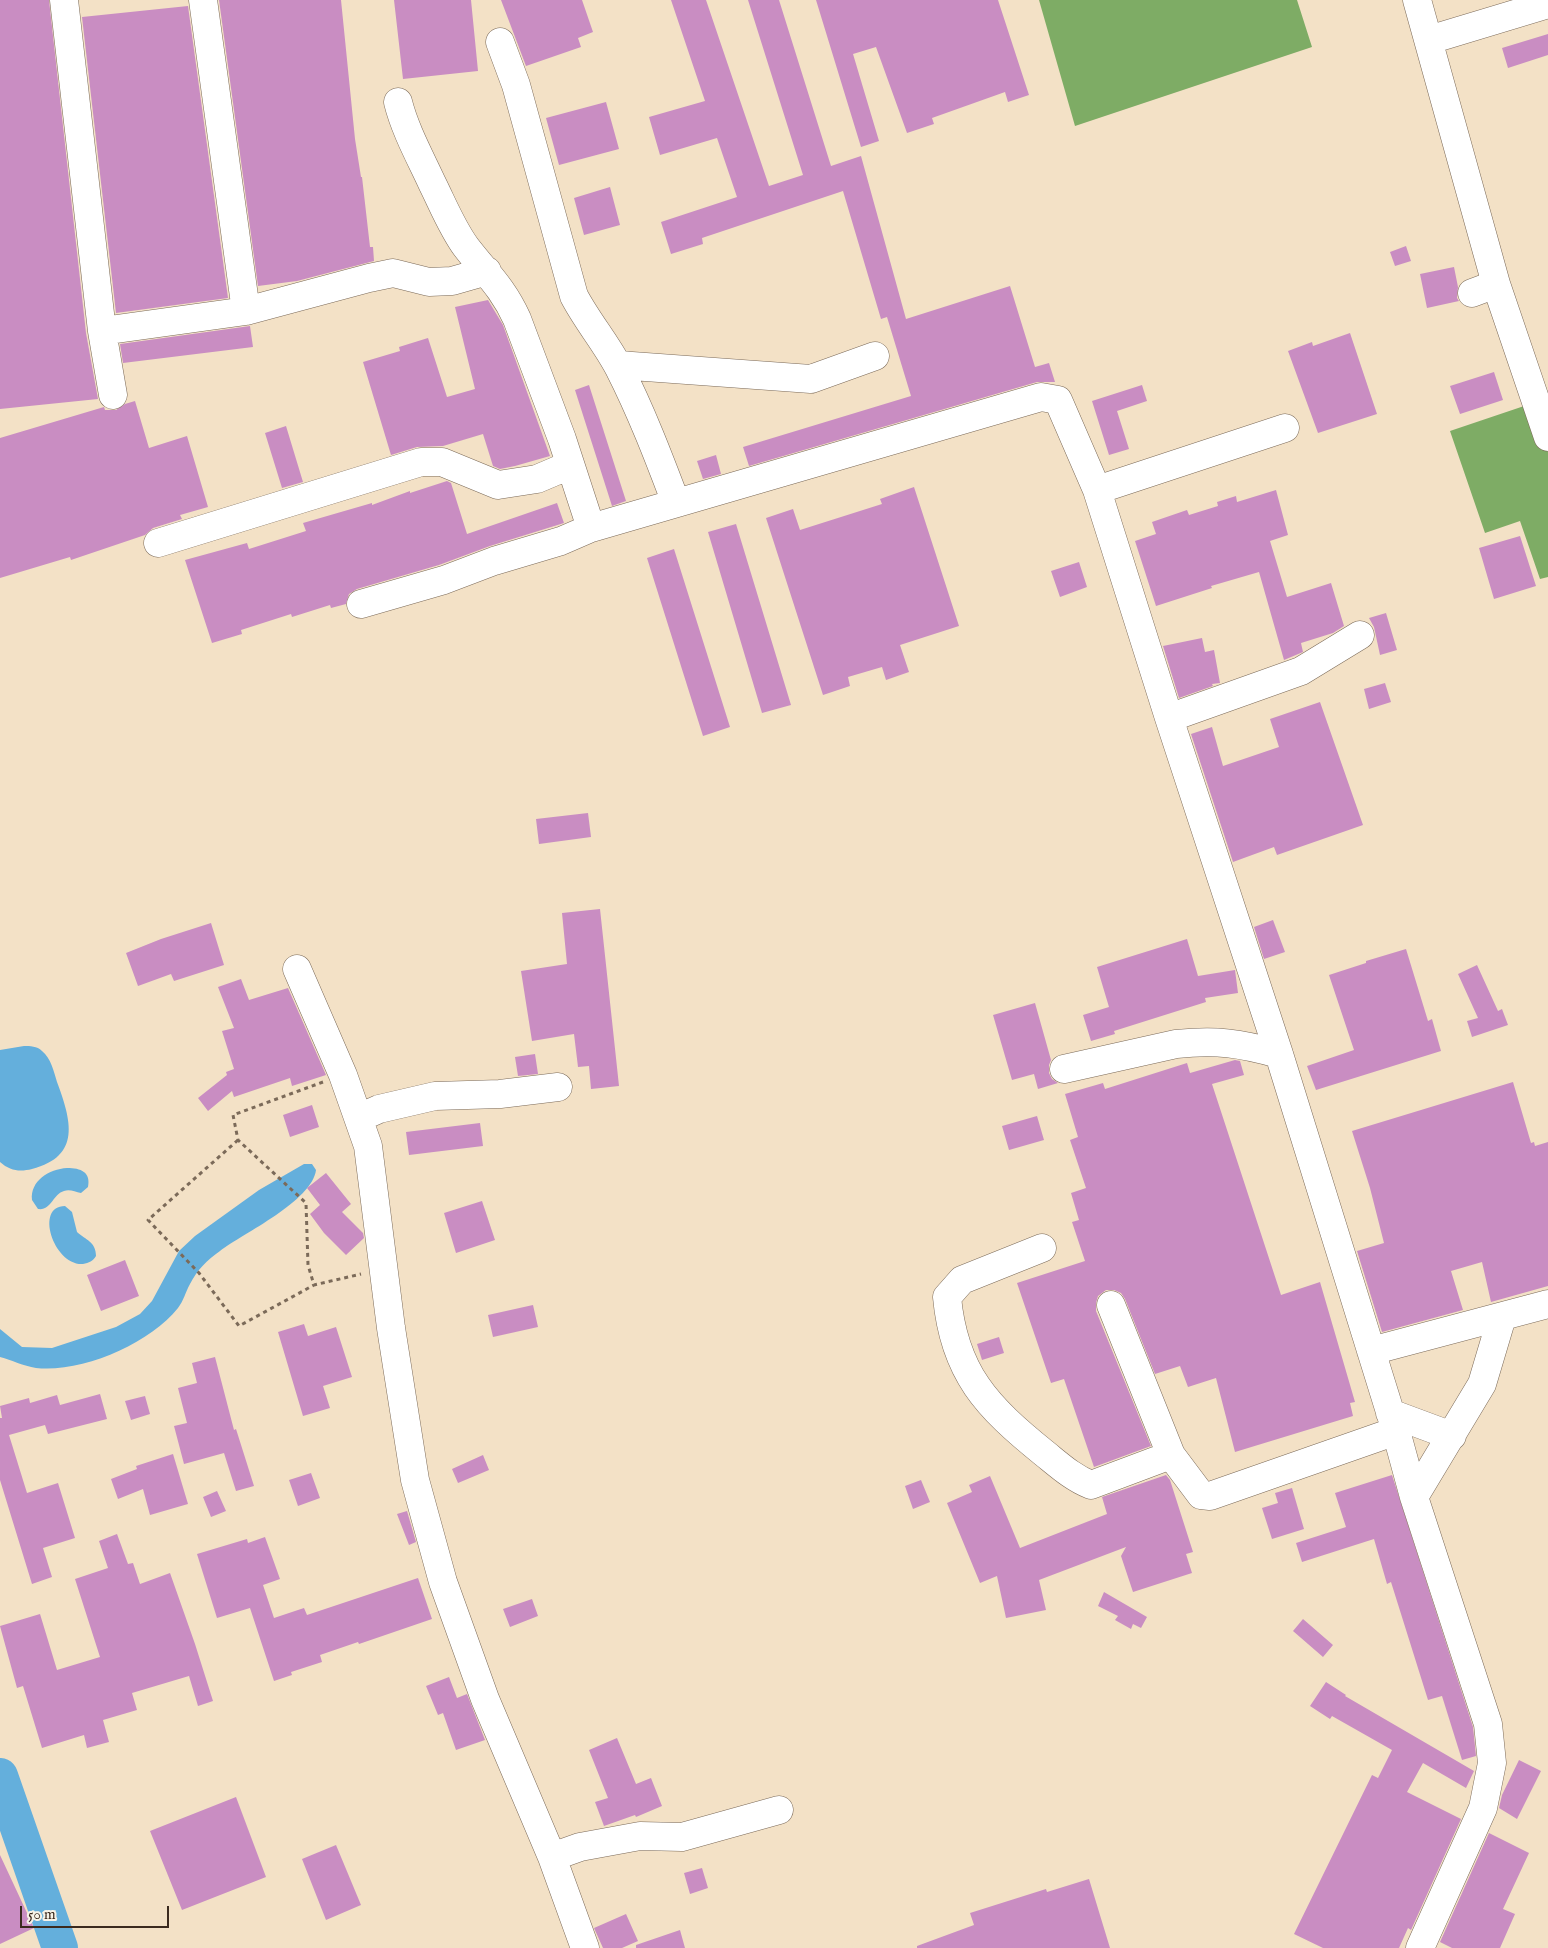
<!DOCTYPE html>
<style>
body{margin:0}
#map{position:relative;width:1548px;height:1948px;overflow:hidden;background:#f3e1c6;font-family:"IM FELL English",serif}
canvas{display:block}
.scale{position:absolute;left:20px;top:1906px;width:149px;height:22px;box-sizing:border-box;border:2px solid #3b2a1e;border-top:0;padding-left:6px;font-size:15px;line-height:18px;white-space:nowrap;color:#3b2a1e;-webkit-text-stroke:4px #f7f3e8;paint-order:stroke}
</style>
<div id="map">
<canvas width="1548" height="1948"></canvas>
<div class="scale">50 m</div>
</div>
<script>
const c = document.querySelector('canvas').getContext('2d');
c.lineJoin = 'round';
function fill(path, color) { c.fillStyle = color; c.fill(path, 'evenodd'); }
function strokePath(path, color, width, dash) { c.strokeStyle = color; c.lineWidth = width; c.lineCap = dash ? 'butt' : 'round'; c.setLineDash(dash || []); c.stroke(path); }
fill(new Path2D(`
 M1039,0H1297L1312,47L1075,126Z
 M1533,403L1548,452V577L1540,579L1520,521L1485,533L1450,431Z`), '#7eac65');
fill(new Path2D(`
 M24,1046C30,1046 37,1046 42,1051C51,1058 54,1072 57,1082C71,1120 82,1156 32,1169C20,1172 10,1171 0,1162V1050Z
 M304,1164H312L316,1170C312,1201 244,1233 220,1251C207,1260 197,1270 190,1284C185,1293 184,1300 178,1308C149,1344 82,1373 36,1368C23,1366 12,1360 0,1357V1329L22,1347L52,1348L116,1327L140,1314L152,1301L179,1251L195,1236L259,1190Z
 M67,1168C81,1168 91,1172 88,1187L81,1193C75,1192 70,1189 64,1191C53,1194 51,1211 38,1209L32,1200C30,1181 49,1169 67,1168Z
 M65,1206L72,1212L77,1232C86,1240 96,1242 96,1256C93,1261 89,1263 83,1264C54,1266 34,1206 65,1206Z`), '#64afdc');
strokePath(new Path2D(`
 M0,1776L60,1948`), '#64afdc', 36);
fill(new Path2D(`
 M0,0H49L86,333L98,399L0,409Z
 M219,0H341L355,139L361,177H362L370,247H373L374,261L297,281L258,286Z
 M394,0H471L478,71L403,79Z
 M501,0H582L593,32L578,38L581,47L526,66Z
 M671,0H706L769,186L803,175L748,0H779L831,166L861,156L906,319L1010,286L1035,367L1049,363L1055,382H1037L749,466L743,447L911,396L887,317L881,319L843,191L702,238L703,244L671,254L661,222L737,197L717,138L660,155L649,117L705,101Z
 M816,0H998L1029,95L1008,102L1005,92L932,118L934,124L907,133L876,47L853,54L879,141L861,147Z
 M188,6L228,298L116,313L82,17Z
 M1548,34V55L1508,68L1502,48Z
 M606,102L619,149L559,165L546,118Z
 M610,187L620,225L584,235L574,198Z
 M1406,246L1411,261L1395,266L1390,252Z
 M1454,267L1458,287L1457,298L1459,301L1427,308L1420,274Z
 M488,300L503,325L550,456L515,466L500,469L493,466L483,434L443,446L417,447L391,455L363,362L400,351L399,347L428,338L447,397L475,389L455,307Z
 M250,326L253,347L123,363L120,344Z
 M1350,333L1377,414L1318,433L1288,351L1312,342L1313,346Z
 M1494,372L1503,400L1460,414L1450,386Z
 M589,385L626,501L612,506L575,390Z
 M1142,385L1147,401L1117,411L1129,449L1109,455L1092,401Z
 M135,401L149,448L187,436L208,507L180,515L182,519L153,528L145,535L71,560L70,557L0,578V438L104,407L105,410H116L125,404Z
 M286,426L303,482L282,488L265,433Z
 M716,455L721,474L703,479L697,461Z
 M447,481L451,483L467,534L557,503L564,523L490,546L439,565L357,589L349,594L346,604L331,608L330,605L292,617L291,614L241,630L242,634L212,643L185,560L247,543L249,549L306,531L303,523L372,503V505L410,491V493Z
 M914,487L959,626L900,645L909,672L886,680L882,667L848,677L850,686L823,695L766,518L793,509L800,530L882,504L880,499Z
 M1276,490L1288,535L1270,541L1287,597L1331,583L1344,626L1333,633L1301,643L1303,652L1284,660L1259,572L1211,586L1212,588L1156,606L1135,541L1156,534L1152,522L1187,510L1189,515L1218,506L1217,502L1236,496L1237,502Z
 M736,524L791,705L762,713L708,532Z
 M1520,536L1536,586L1494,599L1479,548Z
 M674,549L730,727L703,736L647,558Z
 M1079,562L1087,587L1060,597L1051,571Z
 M1386,613L1397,650L1380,655L1374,627L1369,618Z
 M1202,638L1205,652L1214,650L1220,683L1212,684L1213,686L1179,698L1163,646Z
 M1385,683L1391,702L1369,709L1364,689Z
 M1320,702L1363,825L1277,855L1274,847L1233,862L1191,734L1212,727L1223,766L1279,747L1270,719Z
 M588,813L591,837L539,844L536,819Z
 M600,909L619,1086L591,1089L589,1066L578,1067L574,1034L532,1041L521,971L567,964L562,913Z
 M1273,920L1285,952L1264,959L1254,927Z
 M211,923L224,965L174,981L171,974L138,986L126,953L161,939Z
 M1187,939L1198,976L1235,970L1238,993L1205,998L1206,1002L1114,1031L1115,1034L1091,1041L1083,1015L1109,1007L1097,967Z
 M1406,949L1428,1021L1432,1019L1441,1051L1316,1090L1307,1066L1354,1050L1329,975L1366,963V961Z
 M1477,965L1498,1011L1502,1009L1508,1025L1472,1037L1467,1021L1478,1018L1458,974Z
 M241,979L249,1000L288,988L326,1075L292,1086L290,1078L234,1097L232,1091L208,1111L198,1098L227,1075L226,1072L234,1069L222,1031L234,1028L218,987Z
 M1035,1003L1051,1060L1049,1065V1073L1052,1079L1058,1083L1038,1089L1034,1074L1012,1080L993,1015Z
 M535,1054L538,1074L518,1076L515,1057Z
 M1235,1060L1240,1061L1244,1075L1212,1084L1281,1295L1320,1282L1355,1402L1350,1403L1353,1416L1235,1452L1216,1378L1188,1387L1180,1366L1155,1374L1125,1299L1121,1293L1114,1290H1106L1098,1296L1096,1303V1311L1151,1446L1094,1467L1064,1379L1051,1383L1017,1283L1085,1261L1072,1222L1079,1220L1071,1193L1086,1188L1070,1140L1078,1137L1065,1094L1103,1083L1105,1089L1187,1063L1190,1073Z
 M1513,1082L1531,1143L1534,1142L1535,1146L1548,1142V1286L1491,1302L1482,1262L1451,1271L1463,1310L1382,1332L1357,1251L1384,1243L1370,1188L1352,1131Z
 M312,1105L319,1127L290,1137L283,1115Z
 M1037,1116L1044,1140L1009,1150L1002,1126Z
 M480,1123L483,1146L409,1155L406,1132Z
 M326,1173L351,1204L342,1212L363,1233L364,1238L346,1255L324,1233L310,1214L320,1205L307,1188Z
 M482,1201L495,1240L456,1253L444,1213Z
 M125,1260L139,1296L101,1311L87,1275Z
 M533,1305L538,1327L493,1337L488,1315Z
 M304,1324L308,1336L336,1327L352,1377L323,1386L330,1408L303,1416L278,1332Z
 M999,1337L1004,1353L982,1360L977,1344Z
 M215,1357L234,1430L236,1429L254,1486L236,1491L224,1453L184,1464L174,1426L187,1423L178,1388L197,1383L192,1363Z
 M100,1394L107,1419L48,1434L45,1425L9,1435L27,1493L58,1483L75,1538L43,1548L52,1577L32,1584L0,1480V1418H2L0,1406L29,1398L30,1403L57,1395L60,1405Z
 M145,1396L150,1414L131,1420L125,1401Z
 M173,1454L188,1504L150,1515L143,1489L118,1499L111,1479L137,1469L136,1466Z
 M483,1455L489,1470L458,1483L452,1469Z
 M311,1473L320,1498L298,1506L289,1480Z
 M1166,1475L1170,1480L1193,1552L1186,1554L1192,1573L1133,1592L1121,1556L1126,1547L1039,1580L1046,1610L1006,1618L997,1576L980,1583L947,1503L972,1492L969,1485L990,1476L1020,1548L1107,1514L1102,1497Z
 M1392,1475L1473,1727L1476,1756L1462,1760L1442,1696L1428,1700L1391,1582L1387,1584L1374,1539L1302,1562L1296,1543L1346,1527L1335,1493Z
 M921,1480L930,1502L913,1509L905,1486Z
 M1292,1488L1304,1529L1272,1539L1262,1508L1278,1503L1275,1493Z
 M217,1491L226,1511L211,1517L203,1497Z
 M407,1511L416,1542L409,1545L397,1514Z
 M117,1534L128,1564L133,1563L140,1584L170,1573L195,1644L213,1701L198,1706L189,1676L132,1693L137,1710L103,1720L109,1742L87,1748L84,1735L42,1748L23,1686L17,1688L0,1626L40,1614L57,1670L100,1657L75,1579L108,1568L99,1541Z
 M265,1537L280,1579L263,1585L274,1618L304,1608L307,1615L418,1578L432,1619L359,1644L358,1642L320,1655L322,1662L291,1672L292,1675L274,1681L250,1608L217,1618L197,1554L247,1539L248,1543Z
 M1104,1592L1147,1617L1141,1628L1133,1624L1131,1629L1115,1620L1118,1616L1098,1606Z
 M532,1599L538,1616L510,1627L503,1609Z
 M1303,1619L1333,1645L1323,1657L1293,1631Z
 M449,1677L457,1698L467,1694L485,1740L456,1750L443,1713L438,1715L426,1686Z
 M1326,1682L1346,1695L1345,1696L1474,1771L1466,1788L1423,1763L1407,1792L1461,1819L1411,1930L1408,1928L1399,1948H1323L1294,1934L1372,1775L1378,1778L1392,1750L1332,1716L1330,1719L1310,1706Z
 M617,1738L636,1784L651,1778L662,1806L636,1817L635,1815L604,1826L595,1802L608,1798L589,1750Z
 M1519,1760L1541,1771L1517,1819L1499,1808L1502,1795Z
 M236,1797L266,1877L182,1910L150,1831Z
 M1489,1833L1529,1853L1503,1909L1515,1914L1500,1948H1452L1440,1942Z
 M336,1845L361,1905L326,1920L302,1859Z
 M0,1855L34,1928L0,1944Z
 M702,1868L708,1888L690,1894L684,1873Z
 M1089,1879L1110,1948H917V1946L974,1925L970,1913L1046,1889L1047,1892Z
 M626,1914L638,1941L622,1948H603L594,1928Z
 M680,1930L685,1948H636V1945Z`), '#c98dc2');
const minor = new Path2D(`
 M64,0L102,331L113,395
 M203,0L246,311
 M1417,0L1496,284L1548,437
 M1429,40L1548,4
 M500,42L516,85L574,296C587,321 606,343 619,368C641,411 659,458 676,503
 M398,102C405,130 420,157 432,183C443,205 452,228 466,247C486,273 503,288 517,319L562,439L591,528L1041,397L1058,400L1097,490L1169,718L1279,1054L1396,1431L1414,1497L1488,1724L1492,1763L1483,1808L1420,1948
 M1472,293L1496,284
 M102,331L246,311L369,278L393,273L429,282L452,281L487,271
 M618,365L811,379L875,356
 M1097,490L1285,428
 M158,543L421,462H442L498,485L537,479L570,465
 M361,604L444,580L494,561L561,541L591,528
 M1169,718L1301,671L1360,635
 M297,969L343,1075L368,1146L391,1328L415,1480L443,1582L485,1699L552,1857L585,1948
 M1064,1069L1176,1044C1217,1040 1239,1043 1279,1054
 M359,1118L379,1109L435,1096L500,1094L558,1087
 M1042,1248L962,1280L947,1297C954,1373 987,1407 1044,1453C1059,1465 1073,1478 1091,1485L1171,1455
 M1111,1305L1171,1455L1201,1495L1210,1496L1396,1431
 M1371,1351L1548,1304
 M1390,1413L1452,1436
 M1414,1497L1482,1384L1502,1317
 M552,1857L580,1847L640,1836L682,1837L779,1810`);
strokePath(minor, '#7b6a59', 29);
strokePath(new Path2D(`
 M323,1082L233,1115L238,1140L306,1203L308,1265L314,1285L361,1274
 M238,1140L148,1220L199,1273L239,1326L314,1285`), '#7b6a59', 3, [4, 4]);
strokePath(minor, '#fff', 28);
</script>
